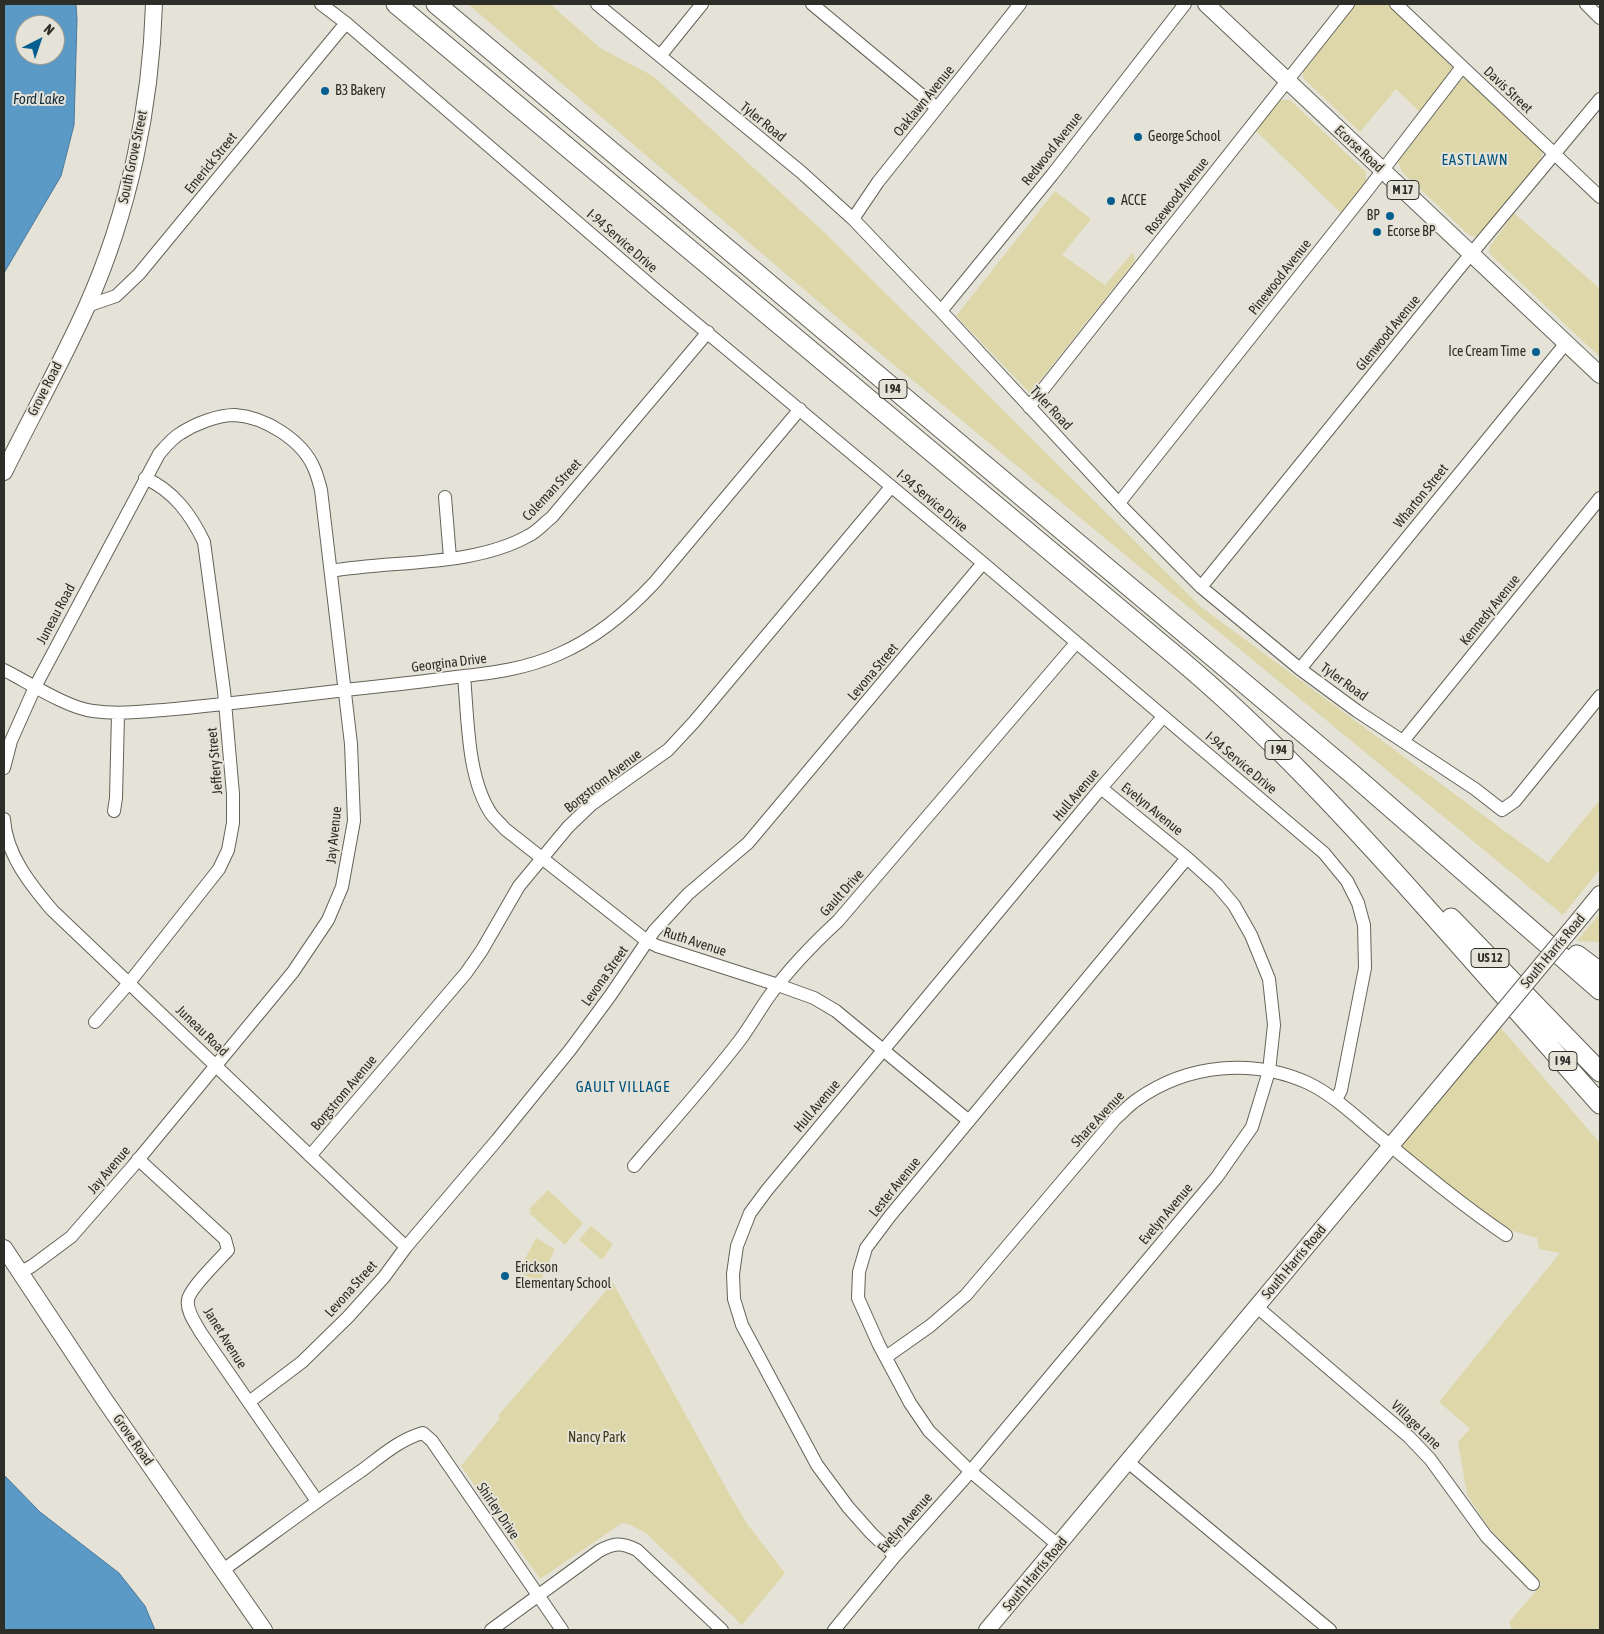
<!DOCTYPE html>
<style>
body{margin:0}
#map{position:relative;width:1604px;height:1634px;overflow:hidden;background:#e5e3d7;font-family:"Asap Condensed",sans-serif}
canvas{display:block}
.frame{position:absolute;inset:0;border:5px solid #2e2e29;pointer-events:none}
.north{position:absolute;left:15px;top:15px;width:50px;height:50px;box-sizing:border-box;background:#e5e3d7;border:1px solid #9c9b91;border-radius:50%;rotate:41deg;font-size:14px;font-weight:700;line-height:20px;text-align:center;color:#2e2e29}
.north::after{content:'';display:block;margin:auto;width:18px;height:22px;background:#045f90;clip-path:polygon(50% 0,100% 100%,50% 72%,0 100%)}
</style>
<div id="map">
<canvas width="1604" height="1634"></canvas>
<div class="frame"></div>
<div class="north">N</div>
</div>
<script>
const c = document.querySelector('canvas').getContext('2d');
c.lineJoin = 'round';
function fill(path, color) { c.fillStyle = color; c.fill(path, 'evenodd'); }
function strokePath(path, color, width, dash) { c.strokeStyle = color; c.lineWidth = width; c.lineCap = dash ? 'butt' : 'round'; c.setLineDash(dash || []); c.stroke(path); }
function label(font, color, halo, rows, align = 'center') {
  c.font = font + ' "Asap Condensed",sans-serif'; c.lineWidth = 4; c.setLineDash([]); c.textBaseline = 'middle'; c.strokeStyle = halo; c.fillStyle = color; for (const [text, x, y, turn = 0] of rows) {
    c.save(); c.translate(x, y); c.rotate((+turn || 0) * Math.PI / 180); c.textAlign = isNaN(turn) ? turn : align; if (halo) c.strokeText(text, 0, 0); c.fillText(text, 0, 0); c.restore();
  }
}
fill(new Path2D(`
 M468,4H550L600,48L653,76L825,233L1201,607L1548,863L1600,800V869L1563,915L859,336Z
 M1356,4H1389L1450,61L1454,68L1420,112L1396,89L1360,132L1303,78V71Z
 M1463,79L1469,80L1543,151L1540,161L1484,232L1477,237L1469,235L1402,172L1398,162L1459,82Z
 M1281,100H1290L1366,172V181L1341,213L1255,130Z
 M1055,191L1091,219L1062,255L1105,285L1133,252L1135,261L1030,393L956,316Z
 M1514,213L1600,289V357L1491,255L1489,252L1490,246Z
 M1600,913V942L1577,941Z
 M1500,1027L1600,1143V1630H1512L1509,1622L1542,1584L1517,1560L1487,1525L1467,1495L1458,1442L1470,1429L1439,1402L1560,1253L1539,1249L1537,1238L1506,1229L1492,1222L1403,1149L1402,1143Z
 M548,1190L583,1223L565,1245L529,1213L531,1211L529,1209Z
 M591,1226L613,1244L602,1260L579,1240Z
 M536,1238L555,1249L540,1282L518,1272Z
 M613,1283L731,1497L748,1525L785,1573L742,1625L647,1534L631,1525L622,1523L540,1579L461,1466L500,1418L498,1416Z`), '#ddd7a9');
const water = new Path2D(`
 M4,4H76L77,20L74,125L61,176L4,273ZM25,25H55V55H25Z
 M4,1475L40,1512L119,1573L145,1606L155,1630H4Z`);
fill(water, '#5b99c6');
strokePath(water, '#4e7997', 1);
const minor = new Path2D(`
 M321,4L346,23L656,290L983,563L1324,853L1347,881L1358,903L1364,925L1365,968L1341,1090L1336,1100
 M597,4L801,172L853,219L941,311L1126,511L1201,587L1300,669L1357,711L1475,789L1502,810L1515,801L1600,696
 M812,4L937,108
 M1396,4L1600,197
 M1586,4L1600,18
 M660,56L702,4
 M853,219L878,182L1020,4
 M87,306L116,296L139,274L346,23
 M941,311L1052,175L1185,4
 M1029,407L1348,4
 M445,497L450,558
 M1119,503L1366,192L1462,67
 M331,571C394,560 472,567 528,536C537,532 544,523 552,517L708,332
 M1201,587L1461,266L1600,99
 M1300,669L1566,343
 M4,670C28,682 67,708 93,711C120,715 148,711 175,709C227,704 278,698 329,692C371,687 414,683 456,677C492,673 526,669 559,654C596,638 628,611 655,582L800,409
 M464,676C468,719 467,779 492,815C496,820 501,824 505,829L647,941L657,946L778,985L814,998L836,1011L969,1121
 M1403,741L1600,498
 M4,768L11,741L35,687L159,454C165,447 172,438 181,433C195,424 217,415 235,415C265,417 302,440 314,468C317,475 319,482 321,490L351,744L354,821L342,887L328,920L293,972L133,1166L71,1237L32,1266L21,1272
 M114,811L116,798L118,714
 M4,819C6,854 30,884 52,910L406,1247
 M95,1022L129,983L219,869L228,850L233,823V794L224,691L204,542C191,515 174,491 145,478
 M310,1156L466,973L482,950L519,886L568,827L592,804L668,750L694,722L891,487
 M138,1159L225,1239L228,1250C220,1259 189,1289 188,1300C186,1311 196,1324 201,1333L317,1501
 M634,1166C670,1124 707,1083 740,1040C751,1025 760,1009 770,995C790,968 813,944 838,921L1076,643
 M1257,1307L1409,1437L1430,1459L1486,1536L1533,1584
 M886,1357L930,1326L966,1295L1115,1119C1123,1112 1130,1104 1138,1099C1188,1064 1253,1058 1308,1083C1335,1096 1357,1118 1380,1137C1421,1171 1462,1205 1506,1235
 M249,1402L302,1362L348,1317L384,1277L406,1247L497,1140L570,1050L610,996L654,931L688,894L748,843L983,563
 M1128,1462L1330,1630
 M1058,1545L970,1471L929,1431L910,1403L879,1345L858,1298L859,1272L866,1248L890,1216L1187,858
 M895,1556L871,1533L848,1507L817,1465L742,1325L734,1299L733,1274L737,1246L750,1213L767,1190L1101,788L1163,717
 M223,1570C269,1537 314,1503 361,1471C380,1457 400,1439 423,1433L432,1441L562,1630
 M491,1630L599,1551C614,1543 621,1542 637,1550L722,1630
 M834,1630L895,1556L964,1479L1217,1177L1252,1127L1269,1071L1274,1025L1269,979L1251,935L1234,905L1217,885L1187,858L1101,788`);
const major = new Path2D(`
 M1206,4L1600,375
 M4,472C31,417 62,362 87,306C129,212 151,106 154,4
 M1582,916L1600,894
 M4,1248L104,1399L264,1630
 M987,1630L1489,1028`);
const highway = new Path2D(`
 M396,4L1177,657C1269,734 1350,822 1430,912C1487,976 1544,1040 1600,1104
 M436,4L1351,773L1600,990
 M1451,918L1600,1072
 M1577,955L1600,972`);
strokePath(minor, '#646358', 14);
strokePath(major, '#646358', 18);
strokePath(highway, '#646358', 21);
strokePath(minor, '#fff', 12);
strokePath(major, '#fff', 16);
strokePath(highway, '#fff', 19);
const majorBridge = new Path2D(`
 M1489,1028L1582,916`);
strokePath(majorBridge, '#646358', 18, []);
strokePath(majorBridge, '#fff', 16);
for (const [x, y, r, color] of [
 [325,91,5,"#045f90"],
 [1138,137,5,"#045f90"],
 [1111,201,5,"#045f90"],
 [1390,216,5,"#045f90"],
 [1377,232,5,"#045f90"],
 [1536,352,5,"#045f90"],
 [505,1276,5,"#045f90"]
]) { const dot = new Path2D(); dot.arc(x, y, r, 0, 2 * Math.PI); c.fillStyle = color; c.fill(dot); strokePath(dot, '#e5e3d7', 2); }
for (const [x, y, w] of [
 [1403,190,32],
 [893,389,28],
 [1279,750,28],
 [1490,958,38],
 [1563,1061,28]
]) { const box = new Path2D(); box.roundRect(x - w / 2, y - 9.5, w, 19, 4); c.fillStyle = '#e5e3d7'; c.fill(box); strokePath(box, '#2e2e29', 1); }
label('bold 12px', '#2e2e29', null, [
 ["M 17",1403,190],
 ["I 94",893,389],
 ["I 94",1279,750],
 ["US 12",1490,958],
 ["I 94",1563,1061]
]);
label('14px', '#2e2e29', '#e5e3d7', [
 ["Davis Street",1508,90,43],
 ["Oaklawn Avenue",924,101,-51],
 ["Tyler Road",763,122,39],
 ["Redwood Avenue",1052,149,-52],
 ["Ecorse Road",1359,149,43],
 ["South Grove Street",133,157,-78],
 ["Emerick Street",211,163,-51],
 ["Rosewood Avenue",1177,196,-52],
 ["I-94 Service Drive",622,241,41],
 ["Pinewood Avenue",1280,277,-52],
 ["Glenwood Avenue",1388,333,-51],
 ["Grove Road",45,389,-63],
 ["Tyler Road",1051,408,47],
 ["Coleman Street",552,490,-47],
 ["Wharton Street",1421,496,-51],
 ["I-94 Service Drive",932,501,40],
 ["Kennedy Avenue",1490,610,-51],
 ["Juneau Road",56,614,-62],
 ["Georgina Drive",449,663,-7],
 ["Levona Street",873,672,-50],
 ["Tyler Road",1344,682,36],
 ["Jeffery Street",215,761,-95],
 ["I-94 Service Drive",1241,763,40],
 ["Borgstrom Avenue",603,781,-38],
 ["Hull Avenue",1076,795,-50],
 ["Evelyn Avenue",1152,809,39],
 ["Jay Avenue",334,835,-84],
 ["Gault Drive",842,893,-48],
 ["Ruth Avenue",695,942,18],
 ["South Harris Road",1553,951,-50],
 ["Levona Street",605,976,-55],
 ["Juneau Road",202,1031,44],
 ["Borgstrom Avenue",344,1093,-50],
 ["Hull Avenue",817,1106,-50],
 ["Share Avenue",1098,1119,-47],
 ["Jay Avenue",109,1170,-50],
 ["Lester Avenue",895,1187,-51],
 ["Evelyn Avenue",1166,1214,-50],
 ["South Harris Road",1294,1262,-50],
 ["Levona Street",351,1289,-48],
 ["Janet Avenue",225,1338,58],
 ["Village Lane",1416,1425,44],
 ["Grove Road",133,1440,55],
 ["Shirley Drive",498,1511,56],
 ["Evelyn Avenue",905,1523,-49],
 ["South Harris Road",1035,1574,-50]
]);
label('14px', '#2e2e29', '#e5e3d7', [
 ["B3 Bakery",335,91],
 ["George School",1148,137],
 ["ACCE",1121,201],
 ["BP",1380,216,"right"],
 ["Ecorse BP",1387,232],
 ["Ice Cream Time",1526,352,"right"],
 ["Erickson",515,1268],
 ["Elementary School",515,1284]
], 'left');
label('14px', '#3c3817', '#e5e3d7', [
 ["Nancy Park",597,1438]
]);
label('italic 15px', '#112d41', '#e5e3d7', [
 ["Ford Lake",39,99]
]);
c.letterSpacing = '1px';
label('15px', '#00527e', '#e5e3d7', [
 ["EASTLAWN",1475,160],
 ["GAULT VILLAGE",623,1087]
]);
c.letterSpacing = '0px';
</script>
